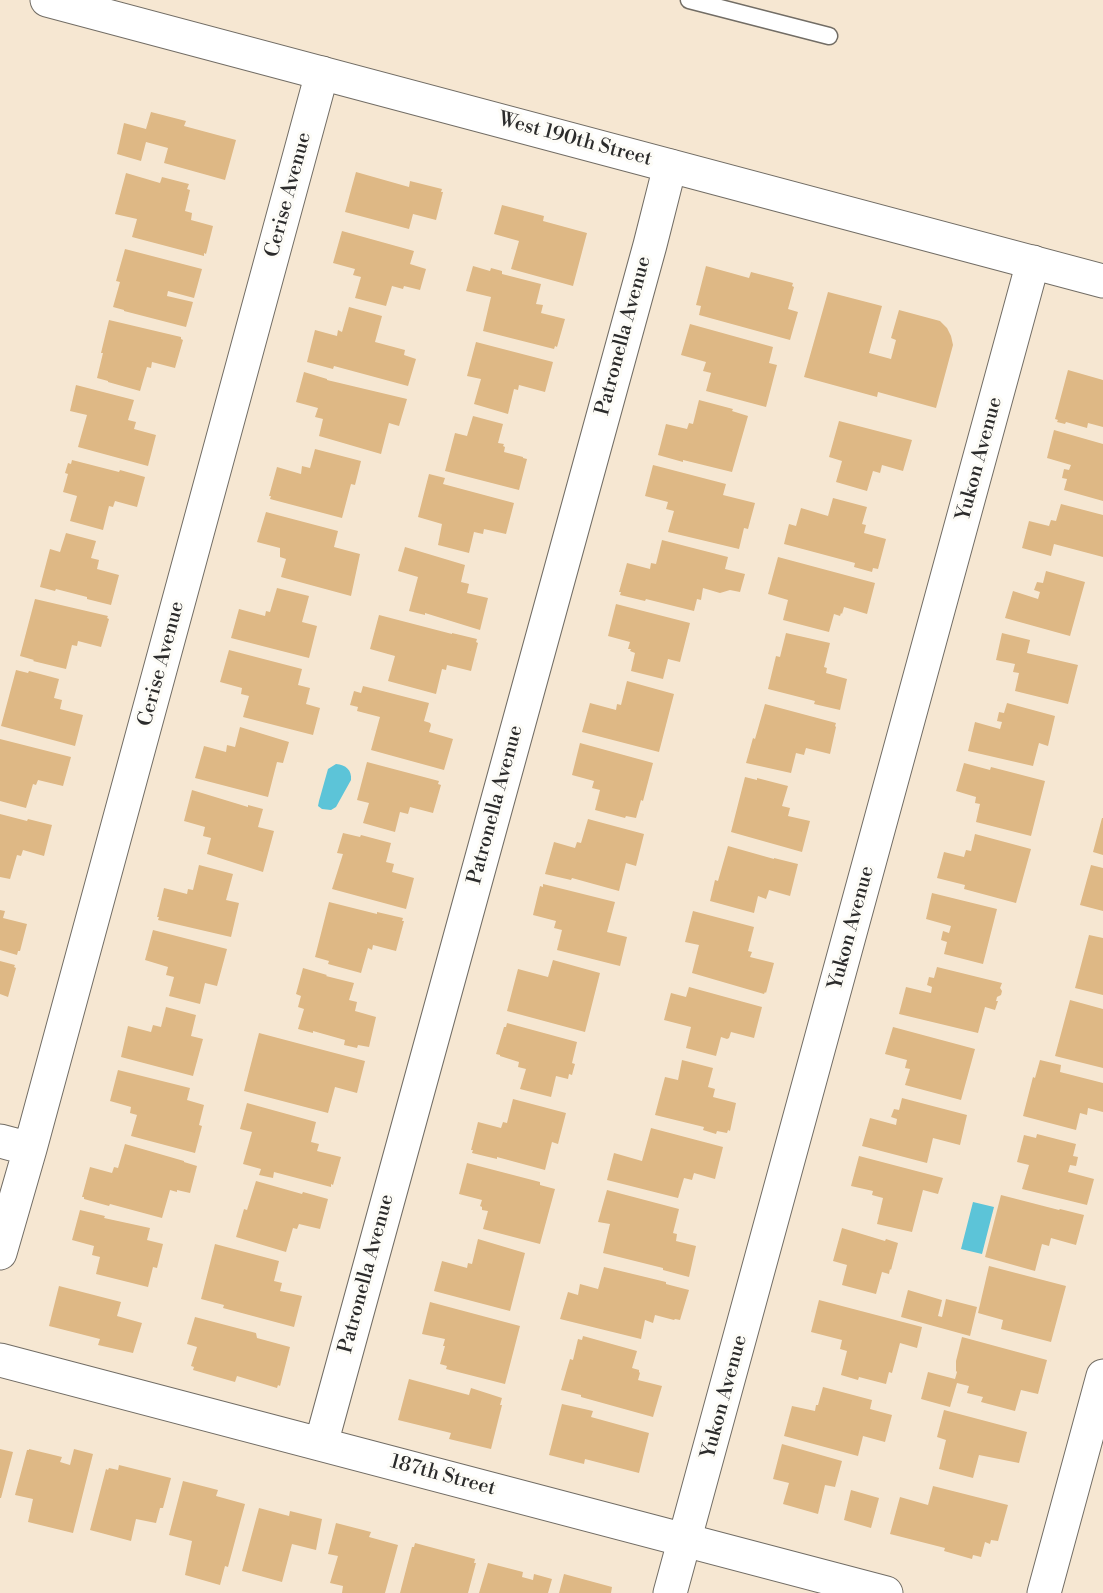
<!DOCTYPE html>
<style>
body{margin:0}
canvas{display:block;background:#f6e7d2}
</style>
<canvas width="1103" height="1593"></canvas>
<script>
const c = document.querySelector('canvas').getContext('2d');
c.lineJoin = 'round';
function fill(path, color) { c.fillStyle = color; c.fill(path, 'evenodd'); }
function strokePath(path, color, width, dash) { c.strokeStyle = color; c.lineWidth = width; c.lineCap = dash ? 'butt' : 'round'; c.setLineDash(dash || []); c.stroke(path); }
function label(font, color, halo, rows, align = 'center') {
  c.font = font + ' "Libre Bodoni",serif'; c.lineWidth = 6; c.setLineDash([]); c.textBaseline = 'middle'; c.strokeStyle = halo; c.fillStyle = color; for (const [text, x, y, turn = 0] of rows) {
    c.save(); c.translate(x, y); c.rotate((+turn || 0) * Math.PI / 180); c.textAlign = isNaN(turn) ? turn : align; if (halo) c.strokeText(text, 0, 0); c.fillText(text, 0, 0); c.restore();
  }
}
fill(new Path2D(`
 M336,764C346,765 352,770 351,780L336,807L331,810L322,809L318,806L319,801L328,769Z
 M973,1202L994,1207L982,1254L961,1249Z`), '#5cc4d8');
fill(new Path2D(`
 M151,112L186,121L184,126L236,140L225,180L164,163L168,148L146,142L141,161L117,154L124,123L146,129Z
 M356,172L409,187L410,181L442,189L441,192H443L436,220L413,214L409,229L345,212Z
 M126,173L160,183L162,177L189,184L187,189L190,190L185,211L192,213L191,220L213,226L206,254L204,253V256L132,237L137,219L115,214Z
 M502,205L544,216L543,221L587,233L573,286L511,269L519,241L494,234Z
 M342,231L414,251L410,264L426,269L420,290L404,286L403,289L392,286L386,306L355,298L361,277L353,275L355,269L333,263Z
 M125,249L202,269L194,298L168,291L167,296L193,302L186,327L124,311V310L113,307L120,282L116,281Z
 M473,266L490,271L491,268L502,271V274L541,284L536,304L543,305L541,313L565,319L557,347L555,346L554,349L483,331L491,297L466,291Z
 M706,266L749,278L751,272L793,283L792,286L794,287L788,309L798,312L790,340L699,315L701,306L696,305Z
 M828,292L882,306L869,353L891,359L896,340L891,338L899,310L940,321L947,328L951,336L953,345L936,408L878,392L877,397L804,377Z
 M349,307L382,316L375,342L405,350L404,355L416,359L408,386L334,366L333,369L307,362L315,330L337,336L338,330L342,332Z
 M109,320L181,337V339L183,340L175,368L152,362L151,368L147,367L140,391L108,382V381L97,378L103,353H101Z
 M690,324L773,347L769,363L777,365L766,407L706,391L711,373L703,371L706,362L681,355Z
 M476,342L553,362L545,392L519,385L518,390L514,389L508,414L474,404L481,379L467,376Z
 M1068,370L1103,380V427L1088,423L1087,428L1066,422L1065,424L1057,422L1058,420L1055,419Z
 M304,372L327,379V380L407,399L399,426L389,423L381,454L319,436L323,419L315,417L318,408L296,402Z
 M76,385L134,400L128,420L136,422L134,429L156,435L148,466L78,447L87,415L70,411Z
 M699,400L733,409L732,411L748,416L732,472L683,460V462L658,455L666,424L687,429L689,423L693,424Z
 M473,416L503,424L498,443L504,444L503,446L505,447L504,452L523,457V458L527,459L519,490L445,471L455,433L467,436Z
 M839,421L912,440L903,471L882,465L880,473L873,471L867,491L836,482L842,461L829,457Z
 M1054,430L1103,444V501L1064,490L1067,479L1062,478L1064,469L1069,470L1071,465L1047,458Z
 M315,449L361,461L355,485L351,484L342,518L270,499L271,496H269L277,467L301,474L302,466L310,468Z
 M72,460L119,472L120,470L145,477L137,507L115,501L113,507L109,506L103,530L70,521L77,496L63,492L68,474L65,473L68,463L71,464Z
 M653,465L726,484L723,495L755,503L748,529L744,528L739,549L668,532L674,511L666,509L668,502L645,496Z
 M429,474L445,478L443,484L514,503L506,534L484,529L483,534L474,532L469,553L438,545L442,524L418,517Z
 M833,498L867,507L862,524L866,525L864,533L886,539L878,569L873,568L872,572L854,567L855,563L784,544L789,524L796,526L801,508L828,516Z
 M1061,504L1103,515V557L1054,544L1051,556L1022,548L1029,521L1049,526L1051,520L1056,521Z
 M266,512L338,531L334,547L360,554L351,596L281,577L286,559L280,557V548L257,542Z
 M66,533L96,541L91,558L99,560L97,569L119,575L111,605L87,599V597L56,589L55,591L40,587L50,549L60,552Z
 M662,540L728,557L725,569L745,574L740,592L730,590L720,593L703,588L701,600L697,599L694,611L646,599L645,601L620,595L621,592H619L627,563L650,569L651,563L656,564Z
 M405,547L465,565L461,582L469,584L467,593L488,598L480,630L425,613V615L409,611L418,577L398,571Z
 M778,557L875,583L867,614L844,607L842,614L841,613L840,616L834,614L829,632L783,620L788,600L768,594Z
 M1046,571L1085,582L1070,636L1005,618L1013,591L1038,599L1040,592L1034,590L1037,582L1043,583Z
 M277,588L309,596L302,622L317,626L309,658L231,638L239,609L265,616L266,611L270,612Z
 M35,599L108,616L107,618L109,619L101,647L78,641L77,646L72,645L66,669L33,661L34,660L20,656Z
 M616,604L690,623L680,662L668,659L663,679L631,671L635,653L630,651L631,649H628L630,642L608,636Z
 M379,615L452,634V633L477,639L476,642L478,643L471,671L447,665L446,670L442,669L436,694L388,681L395,656L370,649Z
 M786,633L830,643L824,667L827,668L826,673L847,679L840,710L814,704L815,701L768,689L776,656L780,657Z
 M1002,633L1030,640L1027,653L1078,665L1068,704L1015,691L1019,673L1013,672L1015,664L996,660Z
 M229,650L302,669L298,685L310,688L306,704L320,708L313,735L243,717L249,696L241,694L242,688L220,682Z
 M16,670L28,673L29,671L59,679L54,698L62,700L60,709L83,715L75,746L1,726Z
 M627,681L674,694L659,752L582,732L590,703L616,710L617,704L621,705Z
 M363,686L429,703L424,721L430,723L431,725L429,732L453,739L444,770L371,750L380,717L357,711L358,707L350,705L354,691L361,693Z
 M1007,703L1055,716L1048,746L1039,743L1033,766L968,751L975,722L1000,729L1002,722L997,721L999,712L1004,713Z
 M765,704L836,723L835,726L836,727L830,754L806,748L804,755L796,753L791,773L746,763L753,738L755,739Z
 M240,727L289,742L283,763L277,762L268,797L195,778L204,746L226,752L227,745L235,747Z
 M0,739L71,757L63,786L38,780L36,785L33,784L26,808L0,801Z
 M580,743L653,763L643,801L641,800L636,818L626,816L625,818L595,810L600,790L592,788L594,781L572,775Z
 M367,762L439,781L438,784L441,785L433,813L410,807L408,814L400,812L395,832L363,823L369,803L357,800Z
 M964,763L990,770L991,767L1045,781L1031,836L976,822L980,804L975,803L976,797L956,791Z
 M745,777L757,780V778L788,786L782,806L790,808L788,816L810,821L802,852L731,832Z
 M192,790L248,807V805L263,809L258,827L274,831L263,872L207,854L211,838L203,836L205,827L184,821Z
 M0,814L27,821L28,819L52,825L44,856L23,850L21,856L17,855L10,879L0,877Z
 M1102,818H1103V855L1093,852Z
 M588,819L644,834L636,866L626,863L619,891L572,878L571,880L545,874L554,842L575,848L577,842L581,843Z
 M343,833L360,837L361,835L391,843L386,862L394,864L392,872L414,878L406,909L332,889L343,854L337,853Z
 M975,834L1031,849L1016,903L964,889L965,885L937,878L944,852L964,857L966,850L971,851Z
 M728,846L774,859V858L798,864L790,896L769,890L766,899L758,896L754,913L710,901L715,880L718,881Z
 M199,865L233,874L226,900L239,903L231,937L158,920L159,917H157L164,888L187,894L188,889L193,890Z
 M1091,865L1103,868V911L1080,905Z
 M543,884L615,902L607,932L627,937L620,966L557,950L562,930L554,928L556,921L533,915L540,886L543,887Z
 M932,893L997,909L983,964L944,954L947,942L941,940L943,931L949,933L951,926L926,919Z
 M329,902L377,914V912L403,918L402,921H404L396,951L373,945L372,950L368,948L361,973L328,964L329,961L315,957Z
 M0,910L5,911L3,918L27,924L20,951H18L17,955L0,950Z
 M693,911L754,927L748,951L752,952L750,957L774,963L766,993L765,992L764,994L692,973L699,945L685,942Z
 M153,930L227,949L217,986L205,983L200,1004L169,996L174,977L166,975L168,967L145,960Z
 M1089,935L1103,938V995L1075,988Z
 M553,960L600,973L585,1032L507,1011L518,969L548,977Z
 M0,961L15,965L14,967L16,968L8,997L0,994Z
 M937,967L1002,983L1000,988L1002,991L1001,995L997,997L996,1001H998L995,1010L985,1007L978,1033L899,1014L906,987L931,993L932,987L927,985L929,977L934,978Z
 M303,968L327,975L326,976L354,983L349,1000L357,1002L355,1011L376,1017L369,1047L358,1045L357,1048L344,1045L345,1040L313,1031V1033L298,1029L304,1009L298,1007L301,996L296,994Z
 M689,987L762,1007L754,1038L731,1032L729,1038L727,1039L721,1037L716,1056L686,1048L691,1027L664,1020L671,993L686,997Z
 M1070,1000L1103,1009V1068L1055,1056Z
 M166,1007L196,1015L191,1036L203,1039L193,1076L121,1057L128,1026L151,1032L153,1025L161,1027Z
 M507,1023L577,1042L572,1063L575,1064L572,1075L569,1074L568,1079L556,1076L551,1097L520,1089L526,1069L518,1067L519,1062L500,1056V1055L496,1054L504,1027H506Z
 M893,1027L975,1049L961,1100L905,1085L910,1069L905,1068L907,1060L885,1054Z
 M259,1033L365,1061L357,1093L335,1087L328,1113L244,1091Z
 M682,1060L713,1068L708,1087L715,1089L713,1097L736,1103L730,1131L728,1130L727,1133L717,1131L716,1134L703,1130L704,1127L655,1115L665,1077L678,1080Z
 M1040,1060L1061,1065L1060,1072L1103,1083V1112L1088,1108L1087,1115L1080,1113L1076,1130L1023,1116L1033,1077L1035,1078Z
 M118,1070L190,1088L187,1100L204,1105L199,1125L202,1126L195,1153L131,1136L137,1115L130,1113L131,1107L110,1101Z
 M902,1098L967,1115L960,1145L933,1138L927,1163L862,1146L870,1118L896,1125L897,1119L891,1117L894,1109L899,1110Z
 M513,1099L566,1113L558,1144L552,1142L545,1170L497,1157V1159L472,1153L473,1150H471L478,1122L501,1128L503,1122L507,1123Z
 M247,1103L316,1122L311,1142L319,1144L317,1151L341,1157L333,1185L331,1184V1187L274,1172L273,1178L259,1175L261,1169L243,1164L252,1132L240,1129Z
 M651,1128L723,1147L715,1179L694,1173L692,1180L684,1178L678,1198L607,1180L614,1153L642,1161Z
 M1037,1134L1076,1144L1073,1156L1078,1157L1076,1166L1070,1165L1068,1172L1094,1179L1087,1205L1022,1189L1029,1165L1017,1162L1024,1135L1036,1138Z
 M125,1144L184,1161V1162L197,1166L190,1193L177,1190V1192L170,1190L162,1218L110,1204L109,1206L84,1199V1197H82L90,1167L112,1173L114,1167L118,1168Z
 M859,1156L943,1178L938,1194L923,1190L912,1232L877,1224L883,1198L872,1195L873,1191L851,1186Z
 M467,1163L540,1182V1185L555,1189L540,1244L483,1229L488,1211L482,1210V1207L480,1206L482,1200L459,1194Z
 M256,1181L302,1194L303,1192L328,1199L320,1229L299,1224L297,1229L293,1228L286,1252L236,1237L244,1209L247,1210Z
 M607,1190L679,1209L673,1233L677,1234L676,1241L696,1246L689,1277L663,1270V1268L603,1253L610,1224L598,1222Z
 M1001,1195L1059,1210L1060,1209L1084,1215L1076,1245L1051,1238L1049,1246L1042,1244L1035,1271L985,1257Z
 M80,1210L105,1216L104,1218L150,1228L147,1240L163,1244L157,1268L153,1267L148,1287L96,1274L100,1257L92,1255L94,1246L72,1240Z
 M842,1228L885,1241L886,1239L898,1243L891,1270L890,1269L889,1274L882,1272L876,1294L842,1285L847,1265L833,1261Z
 M478,1239L525,1253L510,1311L434,1291L442,1261L467,1268L468,1263L472,1264Z
 M215,1244L279,1261L274,1281L282,1283L280,1291L302,1296L294,1327L223,1308L224,1305L201,1299Z
 M989,1266L1066,1286L1051,1342L1001,1329L1003,1320L978,1313Z
 M604,1267L666,1282V1284L689,1290L680,1320L675,1319L674,1320L655,1315L653,1323L645,1320L641,1339L560,1319L568,1292L578,1295L580,1284L598,1289Z
 M59,1286L121,1302L117,1316L142,1323L133,1353L98,1345L100,1339L49,1326Z
 M908,1290L942,1300L938,1316L942,1317L946,1299L977,1307L970,1336L901,1317Z
 M819,1300L922,1327L917,1348L900,1343L892,1373L889,1372L886,1384L859,1377L858,1380L841,1375L847,1351L840,1349L842,1340L811,1332Z
 M430,1302L520,1326L505,1384L446,1369L447,1366L440,1364L445,1346H443L445,1339L422,1334Z
 M195,1317L256,1333L257,1338L290,1347L280,1386L278,1385L277,1388L237,1376L235,1382L193,1370L194,1367L191,1366L197,1347L187,1344Z
 M583,1336L637,1351L632,1368L639,1370V1372L640,1373L638,1380L662,1386L653,1417L581,1397V1395L561,1390L570,1359L573,1360L578,1339L582,1340Z
 M962,1337L1047,1360L1038,1394L1021,1390L1015,1411L981,1402L983,1397L967,1393L969,1386L957,1383L950,1407L921,1399L928,1372L955,1379L957,1372L956,1371V1361Z
 M409,1379L469,1395L471,1388L502,1398L500,1405H502L491,1449L449,1439L451,1433L398,1420Z
 M823,1387L872,1400L870,1409L892,1415L885,1442L863,1436L858,1456L784,1436L792,1406L815,1411L816,1405H818Z
 M562,1404L593,1411L591,1417L649,1433L639,1473L585,1459L584,1464L549,1455Z
 M944,1410L1027,1432L1019,1463L979,1455L973,1478L939,1469L946,1440L937,1437Z
 M782,1444L842,1461L835,1487L825,1485L818,1514L783,1504L789,1483L773,1479Z
 M0,1449L13,1452L1,1498H0Z
 M29,1449L62,1457L60,1462L70,1465L74,1449L93,1454L73,1533L28,1522L33,1499L15,1495L27,1450H29Z
 M119,1465L171,1478L163,1508H160L156,1523L136,1519L131,1541L90,1530L106,1469L108,1470L109,1468L118,1470Z
 M183,1481L218,1490L216,1496L245,1504L228,1567L225,1566L220,1585L185,1575L192,1541L169,1535Z
 M933,1486L1008,1505L998,1541L991,1540L990,1544L985,1542L981,1557L973,1555L972,1559L944,1551L945,1548L890,1534L900,1497L928,1505Z
 M851,1490L879,1498L871,1528L844,1520Z
 M259,1508L289,1516L290,1511L322,1519L316,1550L292,1544L282,1582L242,1571Z
 M336,1523L371,1532L369,1537L398,1545L385,1593H342L343,1586L330,1583L338,1556L328,1554Z
 M415,1543L475,1559L474,1563H476L468,1593H400L412,1547H414Z
 M488,1563L523,1572L522,1577L533,1580L534,1574L552,1579L548,1593H479Z
 M564,1574L612,1587L611,1593H559Z`), '#deb885');
const service = new Path2D(`
 M689,0L829,36`);
const minor = new Path2D(`
 M0,1141L30,1149
 M0,1253L30,1149L322,73
 M0,1360L886,1593
 M321,1444L650,245L670,166
 M1044,1593L1103,1376`);
const tertiary = new Path2D(`
 M670,1593L1033,262`);
const primary = new Path2D(`
 M47,0L1103,281`);
strokePath(service, '#726d65', 19);
strokePath(minor, '#726d65', 35);
strokePath(tertiary, '#726d65', 35);
strokePath(primary, '#726d65', 35);
strokePath(service, '#fff', 16);
strokePath(minor, '#fff', 33);
strokePath(tertiary, '#fff', 33);
strokePath(primary, '#fff', 33);
label('20px', '#2b2b2b', '#fdfcf7', [
 ["West 190th Street",575,140,15],
 ["Cerise Avenue",289,195,-75],
 ["Patronella Avenue",624,336,-75],
 ["Yukon Avenue",980,459,-75],
 ["Cerise Avenue",162,664,-75],
 ["Patronella Avenue",496,805,-75],
 ["Yukon Avenue",852,928,-75],
 ["Patronella Avenue",367,1274,-75],
 ["Yukon Avenue",725,1397,-75],
 ["187th Street",443,1476,15]
]);
</script>
